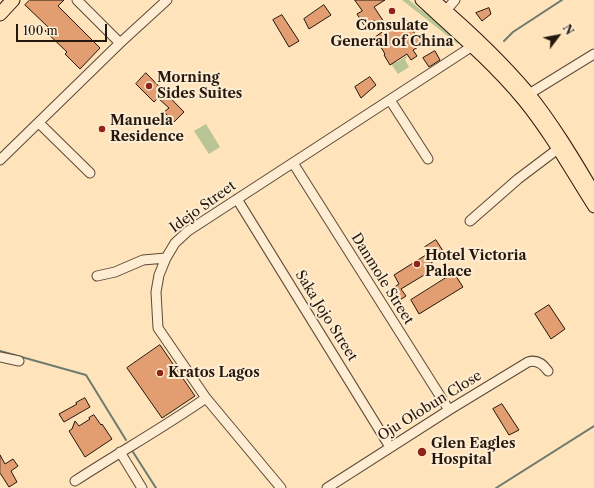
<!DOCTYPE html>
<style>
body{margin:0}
#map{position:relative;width:594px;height:488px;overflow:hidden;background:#fee3bb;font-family:"Libre Caslon Text",serif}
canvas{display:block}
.north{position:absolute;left:538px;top:16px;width:40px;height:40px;-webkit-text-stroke:3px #feedd3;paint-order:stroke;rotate:58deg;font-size:11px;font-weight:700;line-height:16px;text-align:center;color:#24170d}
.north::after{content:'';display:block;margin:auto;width:14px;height:18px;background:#24170d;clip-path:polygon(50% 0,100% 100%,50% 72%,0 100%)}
.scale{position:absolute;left:16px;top:24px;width:91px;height:18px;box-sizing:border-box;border:2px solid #24170d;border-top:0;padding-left:5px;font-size:12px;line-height:14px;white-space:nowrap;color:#24170d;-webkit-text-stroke:3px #feedd3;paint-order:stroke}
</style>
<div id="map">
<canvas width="594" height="488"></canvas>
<div class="north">N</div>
<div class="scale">100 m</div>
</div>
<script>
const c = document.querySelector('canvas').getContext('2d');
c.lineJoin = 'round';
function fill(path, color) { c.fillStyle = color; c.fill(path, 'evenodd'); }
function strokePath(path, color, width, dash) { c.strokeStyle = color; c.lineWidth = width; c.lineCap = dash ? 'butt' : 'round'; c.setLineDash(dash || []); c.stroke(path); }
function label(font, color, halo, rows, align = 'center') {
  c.font = font + ' "Libre Caslon Text",serif'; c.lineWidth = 4; c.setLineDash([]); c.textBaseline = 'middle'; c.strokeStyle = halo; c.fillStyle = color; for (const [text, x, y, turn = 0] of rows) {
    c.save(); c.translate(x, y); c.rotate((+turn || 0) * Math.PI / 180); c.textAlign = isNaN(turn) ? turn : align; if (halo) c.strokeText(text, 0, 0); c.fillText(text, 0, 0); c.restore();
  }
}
fill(new Path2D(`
 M402,0H409L421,10L428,12L459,38L458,44Z
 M408,55L405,60L409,67L398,74L391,64L395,62H397Z
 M206,124L220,147L209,154L194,131Z`), '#bac595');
strokePath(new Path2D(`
 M504,41L513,32L562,0
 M0,351L86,375L126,440
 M133,452L156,488
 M496,488L594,426`), '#6e7b6e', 2);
const building = new Path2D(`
 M30,0H64L58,6L100,48L80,69L65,54L67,52L45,31L48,27L25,5Z
 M355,0H385L374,7L388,28L405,18L422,45L413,50L417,56L411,60L407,54L390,65L384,55L385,54L375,37L382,32L374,20L364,25L357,14L362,11Z
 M324,5L331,15L309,29L304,19Z
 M489,8L491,14L482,21L476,13Z
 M282,15L299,41L289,47L273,20Z
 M435,51L440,60L429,67L423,58Z
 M146,73L184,112L174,122L164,112L169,108L158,98L154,102L136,84Z
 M370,77L376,85L361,98L355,87Z
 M436,240L445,254L431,263L434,269L401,289L406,296L400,300L393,288L399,284L394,275L429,253L425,247Z
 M454,273L463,287L419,314L411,300Z
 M549,305L565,329L551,339L535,314Z
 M160,345L195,396L162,418L127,368Z
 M85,398L90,407L64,422L59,414L77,404L76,403Z
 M502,404L519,430L509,435L493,409Z
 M94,415L101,425L102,424L112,439L85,457L69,431L72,429L75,421L79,426L90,419L89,418Z
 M0,455L5,464L13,459L18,466L11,471L17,482L9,487L0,473Z`);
fill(building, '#e29d71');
strokePath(building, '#24170d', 1);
const minor = new Path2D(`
 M77,0L120,43
 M442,15L455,0
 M529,94L594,54
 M390,100L428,159
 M39,123L90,173
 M0,160L120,43L167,0
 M293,163L449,410
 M237,199L390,447
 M470,221L518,179L563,145
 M97,276L115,272L143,260L166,258
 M0,357L19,361
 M120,452L142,488
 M75,481C118,453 163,428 206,398
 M281,488L206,398L158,328L156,292L159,275L166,258L175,243L188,231L471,47
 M327,488L449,410L528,362C537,359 543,364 548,371`);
const major = new Path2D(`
 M421,0C456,32 493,64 523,100C550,133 571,171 594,207
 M434,0C467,28 500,59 528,92C553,123 574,158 594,192`);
const highway = new Path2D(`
 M0,14L13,0`);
strokePath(minor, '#5a4a38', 11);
strokePath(major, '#24170d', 13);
strokePath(highway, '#24170d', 15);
strokePath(minor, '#feedd3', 9);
strokePath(major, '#fee3bb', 11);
strokePath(highway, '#fee3bb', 13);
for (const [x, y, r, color] of [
 [392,11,4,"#8f2418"],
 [149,86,4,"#8f2418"],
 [102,129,4,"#8f2418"],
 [417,264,4,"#8f2418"],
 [160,373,4,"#8f2418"],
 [422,452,5,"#8f2418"]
]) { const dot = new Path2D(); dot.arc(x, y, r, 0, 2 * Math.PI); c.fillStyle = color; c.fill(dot); strokePath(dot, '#feedd3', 1.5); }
label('bold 14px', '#24170d', '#feedd3', [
 ["Consulate",392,26,"center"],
 ["General of China",392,42,"center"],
 ["Morning",157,78],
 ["Sides Suites",157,94],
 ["Manuela",110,121],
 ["Residence",110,137],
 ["Hotel Victoria",425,256],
 ["Palace",425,272],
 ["Kratos Lagos",168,373],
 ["Glen Eagles",431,444],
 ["Hospital",431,460]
], 'left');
label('14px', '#24170d', '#feedd3', [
 ["Idejo Street",203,207,-36],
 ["Danmole Street",382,279,58],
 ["Saka Jojo Street",326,316,58],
 ["Oju Olobun Close",430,406,-32]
]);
</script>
